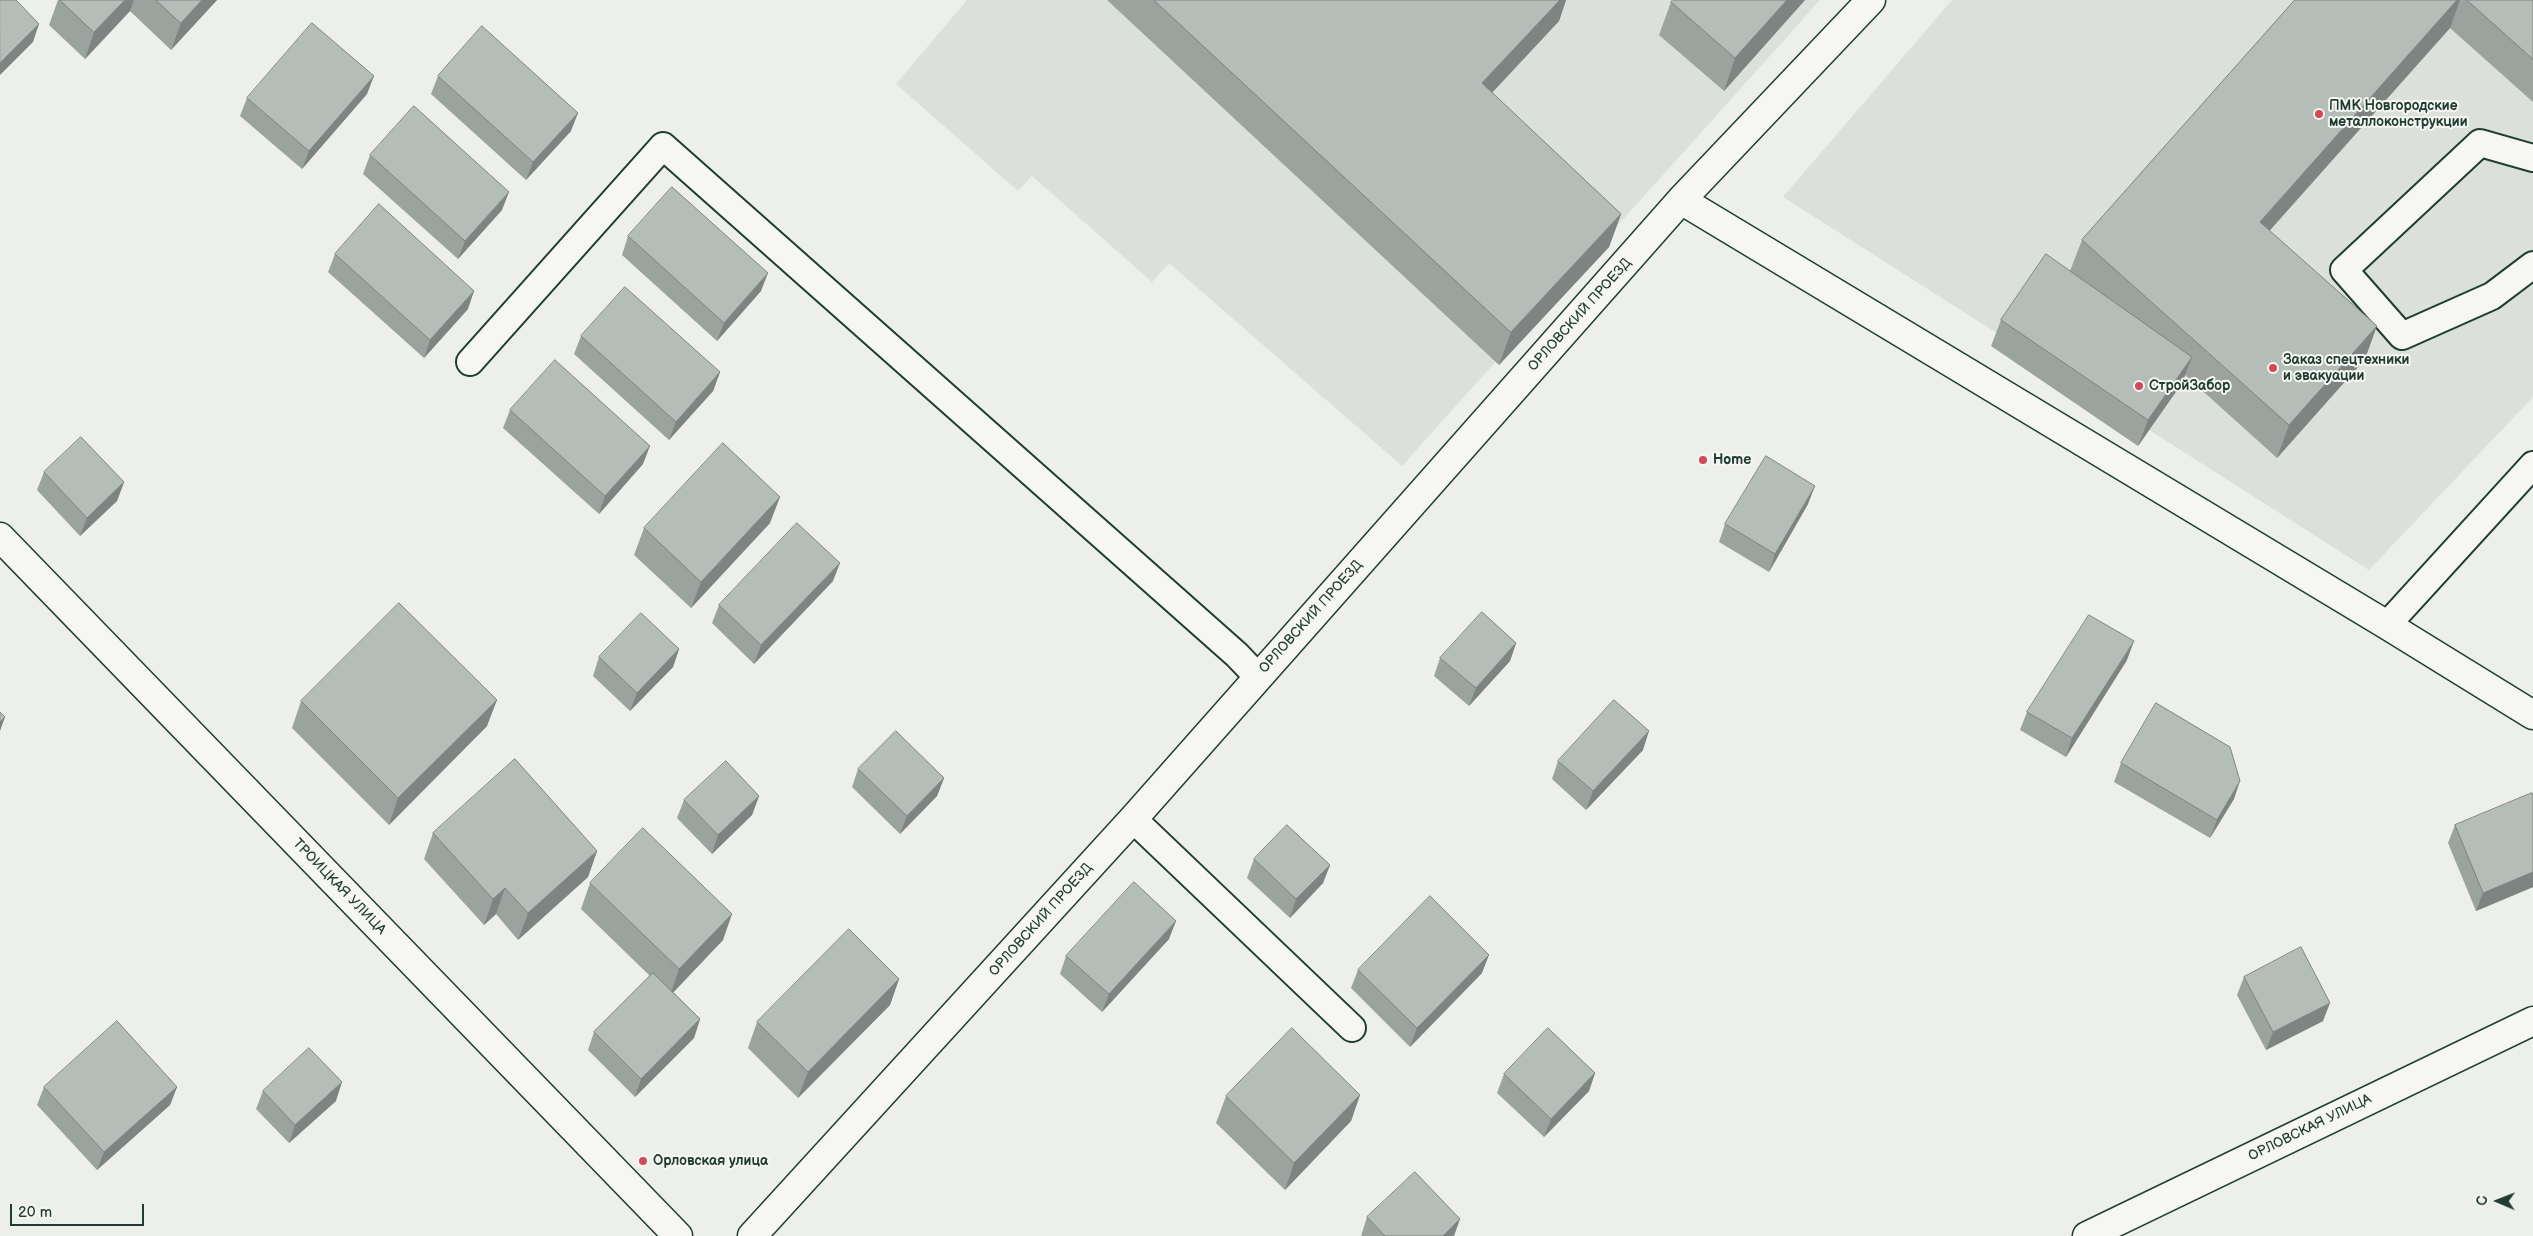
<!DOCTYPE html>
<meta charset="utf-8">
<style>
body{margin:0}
#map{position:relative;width:2533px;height:1236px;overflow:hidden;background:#edefea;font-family:"Balsamiq Sans",sans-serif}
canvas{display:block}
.north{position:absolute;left:2473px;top:1176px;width:50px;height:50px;-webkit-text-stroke:4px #f6f6f2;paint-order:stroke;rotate:271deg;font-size:14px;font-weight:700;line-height:20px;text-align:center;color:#1f3d34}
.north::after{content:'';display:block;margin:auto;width:18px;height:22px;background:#1f3d34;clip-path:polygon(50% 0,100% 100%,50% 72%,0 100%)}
.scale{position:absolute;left:10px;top:1204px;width:134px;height:22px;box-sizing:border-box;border:2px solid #1f3d34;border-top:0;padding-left:6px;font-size:15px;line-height:18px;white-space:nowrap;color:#1f3d34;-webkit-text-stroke:4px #f6f6f2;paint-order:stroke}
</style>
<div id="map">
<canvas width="2533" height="1236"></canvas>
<div class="north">С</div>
<div class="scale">20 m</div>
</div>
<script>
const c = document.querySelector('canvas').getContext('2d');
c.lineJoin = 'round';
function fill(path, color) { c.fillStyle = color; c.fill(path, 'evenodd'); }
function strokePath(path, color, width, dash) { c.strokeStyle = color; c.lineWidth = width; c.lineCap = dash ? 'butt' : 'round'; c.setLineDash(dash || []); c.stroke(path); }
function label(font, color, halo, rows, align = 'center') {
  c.font = font + ' "Balsamiq Sans",sans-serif'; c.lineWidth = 4; c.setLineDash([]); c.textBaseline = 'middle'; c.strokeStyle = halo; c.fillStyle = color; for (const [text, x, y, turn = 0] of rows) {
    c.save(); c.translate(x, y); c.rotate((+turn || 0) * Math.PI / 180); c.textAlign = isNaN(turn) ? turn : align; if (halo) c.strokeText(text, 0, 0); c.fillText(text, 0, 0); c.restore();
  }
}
fill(new Path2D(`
 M967,0H1820L1402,466L1169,263L1152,282L1032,176L1018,191L896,84Z
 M1952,0H2533V397L2369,570L1783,197Z`), '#dce0db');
const service = new Path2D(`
 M2533,158L2480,143L2344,270L2402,336L2492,296L2533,265
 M470,362L663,146L1237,655L1258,677
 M2387,625L2533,465
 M1133,819L1352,1028`);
const minor = new Path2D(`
 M1681,200L2387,625L2533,715
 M752,1236L1133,819L1681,200L1871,0
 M2087,1236L2533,1021`);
const secondary = new Path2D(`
 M0,537L678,1236`);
strokePath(service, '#1f3d34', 30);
strokePath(minor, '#1f3d34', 31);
strokePath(secondary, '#1f3d34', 31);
strokePath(service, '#f6f6f2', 26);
strokePath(minor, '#f6f6f2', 28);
strokePath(secondary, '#f6f6f2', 28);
fill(new Path2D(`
 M58,0H217L171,50L130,11L85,59L49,25Z
 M1107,0H1566L1559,21L1492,93L1621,214L1609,247L1499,365Z
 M1805,0L1724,91L1659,35L1671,2Z
 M2295,0H2533V102L2450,28L2269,230L2365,359L2277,458L2185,375L2182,383L2138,446L1991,346L2001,320L2070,271L2082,240Z
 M438,76L571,131L526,180L431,94Z
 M367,94L302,169L240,116L247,98Z
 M370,155L502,210L458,259L363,174Z
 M628,236L761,291L717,341L622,255Z
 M335,254L468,309L424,358L328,272Z
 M581,336L720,372L713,391L669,440L574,354Z
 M510,410L643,464L599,514L503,428Z
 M44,472L124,482L117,501L80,536L37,490Z
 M1808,504L1769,572L1719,542L1725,524Z
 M770,523L691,608L634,555L644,528Z
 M833,581L754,664L712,623L719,605Z
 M1516,643L1510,661L1469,706L1434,676L1440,658Z
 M679,649L673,667L630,711L593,676L599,657Z
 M2127,660L2066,757L2020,730L2027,712Z
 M301,701L487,726L389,825L292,728Z
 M1643,750L1586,810L1552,779L1558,761Z
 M2121,763L2234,799L2210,838L2114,782Z
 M858,769L944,778L937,796L900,834L852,787Z
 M759,796L752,815L712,854L677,818L684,800Z
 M2533,796V887L2476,911L2448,843L2455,825Z
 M433,833L597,851L588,877L518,940L496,914L484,925L424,859Z
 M1254,859L1330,865L1323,883L1290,918L1247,878Z
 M590,883L723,940L673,992L700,1019L694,1038L635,1097L588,1050L594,1032L650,976L581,909Z
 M1169,939L1102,1012L1060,974L1066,956Z
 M1358,970L1482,973L1410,1047L1351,988Z
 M2244,977L2323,1021L2266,1050L2237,995Z
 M899,979L890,1005L798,1098L748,1048L757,1022Z
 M1595,1073L1589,1091L1544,1137L1497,1093L1504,1074Z
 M44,1087H177L170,1105L97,1170L37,1105Z
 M263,1091L336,1101L289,1143L256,1109Z
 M1360,1095L1351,1121L1285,1190L1216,1123L1226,1096Z
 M1367,1217L1454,1236H1361Z`), '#9ba39e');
fill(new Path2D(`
 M125,0H134L130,11L85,59L94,32Z
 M202,0H217L171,50L181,23Z
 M1560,0H1566L1559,21L1470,116L1482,83Z
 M1787,0H1805L1724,91L1735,58Z
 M2457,0H2460L2450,28L2248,255L2260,222Z
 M39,24L33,42L0,75V63Z
 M374,76L367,94L302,169L309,151Z
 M578,113L571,131L526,180L533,162Z
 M509,192L502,210L458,259L465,241Z
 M1621,214L1609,247L1499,365L1511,332Z
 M768,273L761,291L717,341L724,323Z
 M474,291L468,309L424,358L430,340Z
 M2377,326L2365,359L2277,458L2289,425Z
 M2192,357L2182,383L2138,446L2148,420Z
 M720,372L713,391L669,440L676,422Z
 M650,446L643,464L599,514L605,496Z
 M124,482L117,501L80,536L87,518Z
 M1815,486L1808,504L1769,572L1775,554Z
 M780,497L770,523L691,608L701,582Z
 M840,563L833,581L754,664L761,645Z
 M2134,641L2127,660L2066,757L2072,738Z
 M1516,643L1510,661L1469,706L1476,688Z
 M679,649L673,667L630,711L637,693Z
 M497,700L487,726L389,825L398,798Z
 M5,717L0,731V722Z
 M1649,731L1643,750L1586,810L1593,791Z
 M944,778L937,796L900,834L907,816Z
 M2240,781L2234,799L2210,838L2217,820Z
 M759,796L752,815L712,854L718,835Z
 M597,851L588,877L518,940L528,913Z
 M1330,865L1323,883L1290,918L1296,899Z
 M2533,872V887L2476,911L2483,893Z
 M505,888L496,914L484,925L493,899Z
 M732,914L723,940L670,996L679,969Z
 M1176,921L1169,939L1102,1012L1109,994Z
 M1489,955L1482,973L1410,1047L1417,1028Z
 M899,979L890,1005L798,1098L808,1072Z
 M2330,1003L2323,1021L2266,1050L2273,1032Z
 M700,1019L694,1038L635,1097L641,1079Z
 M1595,1073L1589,1091L1544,1137L1551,1119Z
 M342,1082L336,1101L289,1143L295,1125Z
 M177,1087L170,1105L97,1170L104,1152Z
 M1360,1095L1351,1121L1285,1190L1294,1163Z
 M1460,1219L1454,1236H1443Z`), '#7e8481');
const building = new Path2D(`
 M0,0H16L39,24L0,63Z
 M60,0H125L94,32Z
 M156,0H202L181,23Z
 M1154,0H1560L1482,83L1621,214L1511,332Z
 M1673,0H1787L1735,58L1671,2Z
 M2295,0H2457L2260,222L2377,326L2289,425L2082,240Z
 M2467,0H2533V59Z
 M312,23L374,76L309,151L247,98Z
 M482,26L578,113L533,162L438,76Z
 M414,106L509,192L465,241L370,155Z
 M672,187L768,273L724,323L628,236Z
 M379,204L474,291L430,340L335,254Z
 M2046,254L2192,357L2148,420L2001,320Z
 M625,287L720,372L676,422L581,336Z
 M555,360L650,446L605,496L510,410Z
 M81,437L124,482L87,518L44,472Z
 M723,443L780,497L701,582L644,528Z
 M1766,456L1815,486L1775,554L1725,524Z
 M797,523L840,563L761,645L719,605Z
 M399,603L497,700L398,798L301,701Z
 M1482,612L1516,643L1476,688L1440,658Z
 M641,613L679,649L637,693L599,657Z
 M2089,615L2134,641L2072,738L2027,712Z
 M1614,700L1649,731L1593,791L1558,761Z
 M2156,703L2230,747L2240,781L2217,820L2121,763Z
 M0,712L5,717L0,722Z
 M896,731L944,778L907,816L858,769Z
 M515,759L597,851L528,913L505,888L493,899L433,833Z
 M726,761L759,796L718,835L684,800Z
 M2532,793L2533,796V872L2483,893L2455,825Z
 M1287,825L1330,865L1296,899L1254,859Z
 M643,828L732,914L679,969L590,883Z
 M1134,882L1176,921L1109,994L1066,956Z
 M1430,896L1489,955L1417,1028L1358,970Z
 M849,929L899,979L808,1072L757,1022Z
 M2301,947L2330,1003L2273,1032L2244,977Z
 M653,973L700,1019L641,1079L594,1032Z
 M117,1021L177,1087L104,1152L44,1087Z
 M1292,1028L1360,1095L1294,1163L1226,1096Z
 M1548,1028L1595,1073L1551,1119L1504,1074Z
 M309,1048L342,1082L295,1125L263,1091Z
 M1415,1172L1460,1219L1443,1236H1385L1367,1217Z`);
fill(building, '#b4bdb8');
strokePath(building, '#7e8481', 1);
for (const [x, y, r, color] of [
 [2319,114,5,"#d1495b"],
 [2273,368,5,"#d1495b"],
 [2139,386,5,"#d1495b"],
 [1703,460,5,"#d1495b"],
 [643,1161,5,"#d1495b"]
]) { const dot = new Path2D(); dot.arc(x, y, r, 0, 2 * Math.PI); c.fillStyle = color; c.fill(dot); strokePath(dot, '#f6f6f2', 2); }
label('bold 14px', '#1f3d34', '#f6f6f2', [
 ["ПМК Новгородские",2329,106],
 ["металлоконструкции",2329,122],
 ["Заказ спецтехники",2283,360],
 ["и эвакуации",2283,376],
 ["СтройЗабор",2149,386],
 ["Home",1713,460],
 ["Орловская улица",653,1161]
], 'left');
label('14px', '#1f3d34', '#f6f6f2', [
 ["ОРЛОВСКИЙ ПРОЕЗД",1580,315,-48],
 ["ОРЛОВСКИЙ ПРОЕЗД",1311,617,-48],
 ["ТРОИЦКАЯ УЛИЦА",339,887,46],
 ["ОРЛОВСКИЙ ПРОЕЗД",1041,920,-48],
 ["ОРЛОВСКАЯ УЛИЦА",2310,1128,-26]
]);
</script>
